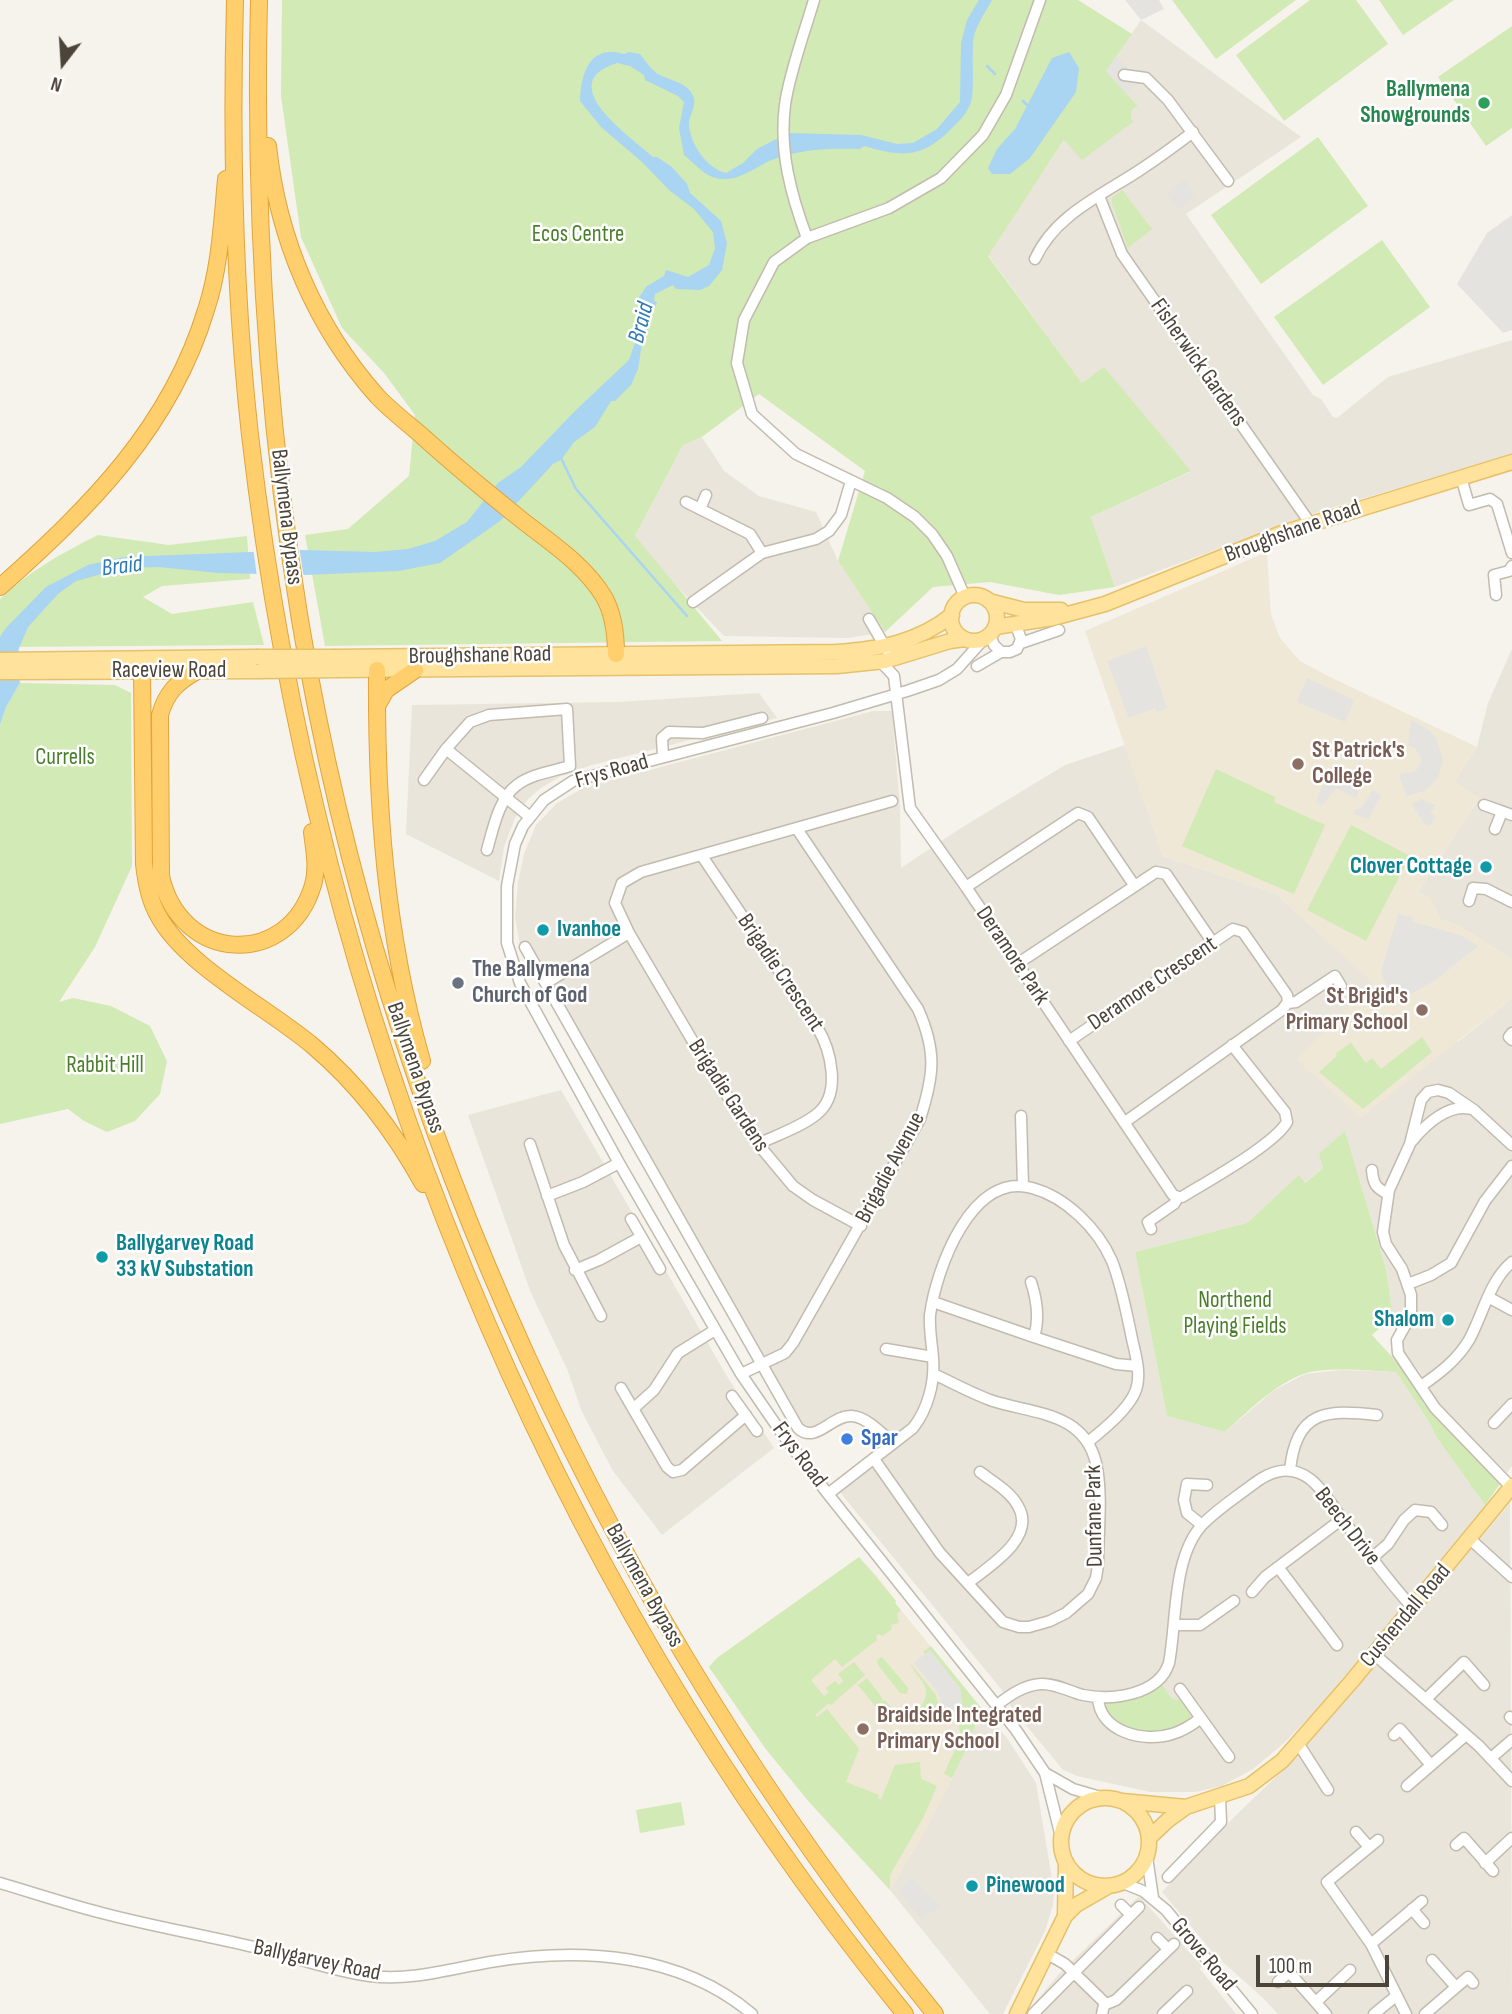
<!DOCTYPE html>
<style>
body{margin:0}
#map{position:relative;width:1512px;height:2014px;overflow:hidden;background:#f6f3ec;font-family:"Sofia Sans Condensed",sans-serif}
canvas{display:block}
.north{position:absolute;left:28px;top:28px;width:70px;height:70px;-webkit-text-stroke:5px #fff;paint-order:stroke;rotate:197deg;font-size:19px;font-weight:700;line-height:28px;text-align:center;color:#4b4439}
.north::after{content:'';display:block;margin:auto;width:24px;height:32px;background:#4b4439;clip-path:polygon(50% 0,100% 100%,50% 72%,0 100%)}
.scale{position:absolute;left:1256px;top:1955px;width:133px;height:32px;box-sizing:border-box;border:4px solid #4b4439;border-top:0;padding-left:9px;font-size:21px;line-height:24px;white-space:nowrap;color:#4b4439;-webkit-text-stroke:5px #fff;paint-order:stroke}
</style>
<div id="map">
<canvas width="1512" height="2014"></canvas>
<div class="north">N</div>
<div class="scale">100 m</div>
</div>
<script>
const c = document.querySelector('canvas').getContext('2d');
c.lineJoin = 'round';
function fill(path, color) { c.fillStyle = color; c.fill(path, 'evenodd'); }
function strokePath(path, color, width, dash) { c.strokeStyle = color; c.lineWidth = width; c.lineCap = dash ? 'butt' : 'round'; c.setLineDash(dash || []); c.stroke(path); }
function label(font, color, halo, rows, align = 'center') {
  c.font = font + ' "Sofia Sans Condensed",sans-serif'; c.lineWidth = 5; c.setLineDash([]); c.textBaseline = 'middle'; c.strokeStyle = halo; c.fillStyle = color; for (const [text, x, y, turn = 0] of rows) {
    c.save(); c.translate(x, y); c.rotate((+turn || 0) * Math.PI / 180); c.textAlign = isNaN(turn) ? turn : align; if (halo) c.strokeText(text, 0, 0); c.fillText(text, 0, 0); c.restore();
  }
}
fill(new Path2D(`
 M1141,20L1301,137L1186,214L1313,395L1321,399L1333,417L1337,418L1388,377L1512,340V454L1321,511L1115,587L1091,517L1190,472L1104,368L1082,383L988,255L1065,139L1131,118L1132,110L1138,106L1106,71Z
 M702,437L724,471L759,496L816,512L838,561L885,632L847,638L724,636L633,540L683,445Z
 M1512,649V960L1461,927L1440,919L1430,898L1418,892L1479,798L1454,782L1477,747L1488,703Z
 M759,693L777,718L592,765L561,776L541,788L528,799L515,818L504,847L499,881L406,834L412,705L618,702Z
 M873,711H892L900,807L901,868L961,828L1065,765L1125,745L1163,856L1275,893L1374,983L1458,1042L1512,998V1466L1507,1473L1436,1404L1420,1372L1405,1353L1394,1327L1386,1269L1345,1131L1323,1168L1304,1183L1299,1176L1247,1223L1135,1252L1167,1416L1225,1432L1273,1391L1305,1374L1341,1370L1396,1372L1429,1422L1437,1438L1485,1505L1327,1699L1283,1744L1253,1769L1222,1786L1195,1792H1150L1077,1776L1063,1770L1011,1707L1001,1689L839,1491L891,1452L863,1425L851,1419L842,1421L818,1435L804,1439L793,1431L520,945L515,917L518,882L524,854L536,825L557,803L585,787Z
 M561,1090L728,1378L774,1448L662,1535L613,1471L582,1412L567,1369L531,1293L468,1115Z
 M1510,1503L1512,2014H1278L1263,1998L1215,1955L1162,1892L1233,1818L1300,1754Z
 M982,1709L1007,1738L1036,1783L1054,1891L1053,1905L1045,1931L1003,2014H990L890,1890L929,1823L963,1756Z
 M1139,1896L1202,1966L1200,1969L1236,2014H1025L1058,1975Z`), '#eae5da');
fill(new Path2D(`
 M1267,552L1271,614L1280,638L1300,661L1326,675L1477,747L1454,782L1479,798L1418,892L1430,897L1440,919L1461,927L1512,960V998L1361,1118L1296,1059L1373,983L1275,893L1163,856L1085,631Z
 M859,1557L876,1575L896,1601L895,1603L982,1709L963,1756L931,1820L890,1890L810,1803L765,1748L709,1667L717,1658Z`), '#efe8d6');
fill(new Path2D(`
 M282,0H1078L1132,34L1106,71L1138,106L1132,110L1131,118L1133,122L1082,160L1064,140L988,256L1082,383L1104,367L1191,471L1091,517L1115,587L1059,595L990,582L933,587L885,632L838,561L865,471L759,394L702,437L683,445L635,536L722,641L325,646L305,535L348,529L409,476L415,415L384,373L342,328L301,237L281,96Z
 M1172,0H1296L1216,59Z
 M1310,0H1356L1388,44L1284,121L1236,55Z
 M1379,0H1454L1403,35Z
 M1512,26V128L1486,146L1438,77Z
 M1318,137L1368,206L1261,284L1211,215Z
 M1122,190L1152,229L1128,248L1112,204V198Z
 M1382,240L1430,307L1323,385L1274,317Z
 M98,535L169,545L247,536L250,579L162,586L143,597L172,614L253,602L264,645L0,647V599C29,571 62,553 98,535Z
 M20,683L115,685L131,693L132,866L95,947L59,1002L73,998L111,1006L150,1026L167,1061L160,1094L135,1121L107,1132L84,1121L68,1109L0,1124V725L6,707Z
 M1216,769L1275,797L1274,802L1325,825L1294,894L1182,846Z
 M1351,825L1410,856L1366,941L1307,910Z
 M1422,1037L1432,1052L1363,1109L1319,1072L1337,1056L1335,1054L1351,1043L1366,1063L1372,1058L1381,1069Z
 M1345,1131L1386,1269L1394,1325H1383L1372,1335L1404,1370L1424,1404L1500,1484L1485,1505L1437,1438L1429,1422L1396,1372C1371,1371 1326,1366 1303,1374C1274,1385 1248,1411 1225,1432L1167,1416L1135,1252L1247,1223L1299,1175L1305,1183L1323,1168L1319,1154Z
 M859,1557L896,1601L895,1603L901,1610L897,1614L899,1623L891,1625L892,1629L882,1636L879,1634L876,1636L877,1640L842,1667L835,1659L811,1680L824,1696L829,1692L826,1688L835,1681L839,1685L843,1681L838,1674L854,1662L865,1675L831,1705L829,1703L815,1715L817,1717L827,1709L859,1749L846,1782L879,1795L878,1798L881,1799L895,1765L920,1762L921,1779L937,1786L924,1816L890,1875V1890L810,1803L765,1748L709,1667L717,1658Z
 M931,1646L982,1709L963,1756L952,1778L944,1774L961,1736L957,1717L964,1716L960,1688L930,1651L925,1654L923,1652Z
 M882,1657L908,1688L907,1694L900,1693L878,1665L877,1660Z
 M910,1663L936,1695L940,1714L924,1716V1719L902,1722V1714L919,1709C937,1687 916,1679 910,1663Z
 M867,1678L883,1699L881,1702L885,1700L892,1709L894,1723L888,1722L858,1685Z
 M1162,1685L1172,1699L1180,1700L1191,1714L1188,1724L1151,1735L1120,1728L1104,1710L1108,1702L1139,1696Z
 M681,1802L685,1825L640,1833L636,1810Z`), '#d2eab5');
fill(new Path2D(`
 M1125,0H1159L1164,9L1141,20Z
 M1116,57L1141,80L1126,93L1106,71Z
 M1185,180L1196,196L1178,209L1167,193Z
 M1512,215V330L1503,333L1457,284L1487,233Z
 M1146,646L1167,708L1157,712L1155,708L1129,718L1107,661Z
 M1307,678L1354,700L1345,722L1297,702Z
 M1411,720L1429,730L1437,740L1443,761L1438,778L1432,784L1424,791L1406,796L1399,774L1416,771L1422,760L1415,748L1408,745Z
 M1334,770L1362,783L1356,798L1336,788L1322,805L1316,802L1325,780L1329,781Z
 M1373,790L1381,796L1368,819L1353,814L1355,810L1361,808Z
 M1421,799L1435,805L1430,813L1436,817L1430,825H1426L1412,805Z
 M1398,914L1412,917L1413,922L1421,924L1460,935L1478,946L1434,981L1411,994H1403L1387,987L1381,972Z
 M930,1650L960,1688L964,1716L951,1719L949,1716H943L939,1694L914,1663Z
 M912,1878L941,1906L922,1919L899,1892Z`), '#e5e3e0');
fill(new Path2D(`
 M979,0H992C985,13 973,29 973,44C972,61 974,80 972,98C970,110 960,121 951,129C922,159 901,157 864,146L860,149C830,148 803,149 774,159C759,165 742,179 725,179C708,180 696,165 684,155L679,128L684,102L678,96L645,80L644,75L630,66L617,63C551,83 632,138 653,157H657L672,167L687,184L690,193L721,221L727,243L722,270L709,286L700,290L676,289L673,285L655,294L654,300L657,303L650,314L647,335L642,343L638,369L631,385L615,401H611L595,427L574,442L561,460L553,464L500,521L440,563L398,571L305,575L219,573L159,567L124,568L76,581L58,594L28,627L19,648L17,662L20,683L6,707L0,725V637L5,629L46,587L88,565L124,557L301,550L375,552L408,549L435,541L467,522L498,483L521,467L576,410L629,360L636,340L638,299L646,287L664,276L666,270L688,277L709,265L715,248L713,232L694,209L669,190L642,162L601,127L580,101C581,72 590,44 624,54L629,52L640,54C645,60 651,70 658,74C668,80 683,81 691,92C699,104 690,112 689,123C689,143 707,169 726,173L743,163L757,149L788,133L861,135L897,144L913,143L937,129L960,102L961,43L967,20Z
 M1069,52L1079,68L1076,92L1030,158L1010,174H992L988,168L997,149L1015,129L1052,58Z`), '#a9d4f2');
fill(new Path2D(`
 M299,546L304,579L257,577L253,547Z`), '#f6f3ec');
strokePath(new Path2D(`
 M987,66L995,74
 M1023,101L1027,105
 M561,458L576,489L687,616`), '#a9d4f2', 2.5);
const minor = new Path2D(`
 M1124,75L1146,78L1168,100L1228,181
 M1099,196L1122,254L1310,523
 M807,238C791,195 779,151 785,105C789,74 805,31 814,0
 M1035,259C1055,215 1102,195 1140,170C1158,158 1176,145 1193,132
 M1461,477L1469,505L1490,499L1497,504L1512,553
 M686,502L750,534L762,553
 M700,509L706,495
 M1496,595L1494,575L1509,571L1512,566
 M965,597L947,556L932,534L915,517L887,498L796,454L752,414L737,363L744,320L774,262L807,238L889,208L941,178L983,135L1006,95L1040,0
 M693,602L762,553L816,539L829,531L841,515L851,481
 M869,619L887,650
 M990,635L994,645L1001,652H1010L1017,649L1021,639L1015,623
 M983,640L957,669L939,680L907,691L833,713L592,776L573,781L544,800L523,826L515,844L507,886V943L520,983L619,1163L741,1374L783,1435L828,1494L1016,1730L1045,1773L1061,1837
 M1021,643L1059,630
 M881,662L894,676L910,808L966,887L1173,1195L1178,1197
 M977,666L1001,652
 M446,749L470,722L489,715L567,709L570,766C554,771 531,774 517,785C499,798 493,829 487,850
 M663,757L662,738L669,732L703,733L762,718
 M424,780L446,749L530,817
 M1484,805L1512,815
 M1495,829L1502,812
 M702,856L817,1027C831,1050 842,1094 817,1114C801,1127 777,1135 758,1144
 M966,887L1078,813L1088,817L1134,885
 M1469,901L1473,888L1486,889L1512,902
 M525,947L798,1428C816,1445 832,1414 852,1416C867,1417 882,1434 893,1443
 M1017,964L1156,872L1166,874L1213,943
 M546,983L629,933
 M1288,1003L1296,1002L1335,976L1341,986
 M1512,1033L1509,1037L1512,1040
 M1069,1041L1233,929L1243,932L1287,995L1288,1002L1282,1010L1125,1122
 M1021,1116L1023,1186
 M1412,1141C1426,1124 1449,1103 1471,1109
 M530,1144L564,1245L601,1316
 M1372,1170C1373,1184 1376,1188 1388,1194
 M547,1196L583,1182L619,1163
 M1178,1197H1182C1206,1182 1274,1145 1287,1122L1285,1112L1232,1045
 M631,1219L660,1269
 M861,1226L813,1200L793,1186L758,1144L695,1045L629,933L615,903L622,883L641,872L892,801
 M1151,1229L1148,1222L1174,1204L1178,1197
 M575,1270L599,1260L641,1237
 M1031,1282C1037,1300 1040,1318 1034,1337L1116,1364L1137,1366
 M1408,1284L1431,1275L1451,1263L1485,1201L1512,1166
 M1488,1297L1512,1310
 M933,1302L1034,1337
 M886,1349L933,1357
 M741,1374L785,1353L793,1343L920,1119C934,1075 937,1052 918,1009L797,829
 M1421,1386C1440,1373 1457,1360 1469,1340C1483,1315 1489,1281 1512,1262
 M621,1388L667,1467L673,1472L682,1470L746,1415
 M732,1396L757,1431
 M633,1409L654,1390L678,1353L715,1330
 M1494,1423L1512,1404
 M874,1459L940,1553L1003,1622L1019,1627H1029L1050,1621L1066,1613L1088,1594L1096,1578L1098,1565C1098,1532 1103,1494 1096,1463C1084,1412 1034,1414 993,1401C973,1394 953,1383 934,1374
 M1290,1470C1296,1411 1325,1409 1377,1415
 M1511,1487L1435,1408L1398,1353L1397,1340L1411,1315V1295L1402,1269L1386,1244L1383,1232L1389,1190L1410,1144L1421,1100L1428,1092L1438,1090L1449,1093L1474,1110L1512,1145
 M828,1494L913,1428C928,1409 935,1382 933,1358C932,1344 929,1329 930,1315C936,1270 971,1171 1032,1188C1066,1197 1098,1229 1112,1261C1121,1284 1126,1310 1131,1334C1134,1350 1141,1369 1137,1386C1133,1406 1103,1430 1088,1442
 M1202,1525L1187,1513L1184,1500L1187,1484L1207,1485
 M1470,1539L1512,1577
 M1372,1558L1388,1544L1404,1520L1415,1510L1431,1512L1442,1525
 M1278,1567L1337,1645
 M968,1583C988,1567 1037,1538 1018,1506C1010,1491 993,1482 980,1472
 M1252,1592L1265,1577L1342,1519
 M1174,1625H1200L1234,1601
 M1374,1654L1479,1746L1512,1781
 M1180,1689L1229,1757
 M1098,1697C1099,1732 1144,1743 1172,1734C1183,1731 1192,1725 1201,1718
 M1426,1699L1464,1662L1484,1685
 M997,1705C1010,1695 1024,1685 1041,1684C1055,1683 1070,1692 1083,1695C1112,1701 1159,1695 1169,1663C1177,1622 1172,1558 1202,1525C1216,1510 1235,1498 1252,1485C1270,1471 1289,1464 1310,1479C1323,1489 1333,1507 1343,1520C1366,1550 1387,1580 1413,1608
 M1510,1717L1512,1719
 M1394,1735L1400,1729L1431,1765
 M1298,1743L1328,1790
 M1491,1758L1512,1740
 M1045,1773L1073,1789L1104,1798
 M1407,1786L1466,1735
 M1356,1832L1369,1847
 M1378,1840L1327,1882L1371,1944L1406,2014
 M1456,1845L1464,1838L1493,1871
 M1147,1857L1153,1898
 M1485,1863L1512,1838
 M1168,1877L1221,1822L1220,1797
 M0,1883C34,1893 67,1904 102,1913C155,1927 209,1936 262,1949C298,1958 333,1971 370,1976C411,1981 450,1969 490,1962C581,1947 680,1953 752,2014
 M1123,1883L1143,1891L1166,1910L1252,2014
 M1121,1905L1131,1915
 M1412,1909L1424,1923
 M1157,1938L1168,1949
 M1371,1944L1422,1901
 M1046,1953L1065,1964L1106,2004
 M1432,1960L1456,1987
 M1278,1982L1289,1972L1326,2014
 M1316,2002L1350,1970
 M1033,2014L1139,1907
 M1102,2014L1104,2005L1116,2000L1174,1944
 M1163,2014L1187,1991
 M1374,2014L1396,1996
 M1425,2014L1468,1977L1473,1983`);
const major = new Path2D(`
 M951 618a23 23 0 1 1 46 0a23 23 0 1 1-46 0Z
 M989,601L1024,610H1061
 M995,627L1053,618L1105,604L1282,533L1512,462
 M335,657L836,652C879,649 917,643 952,615
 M0,660L256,657
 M339,670L837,666L885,661L950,641L965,639
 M0,672L260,671
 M1061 1842a44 44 0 1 1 88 0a44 44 0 1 1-88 0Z
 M1122,1801L1186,1807
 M1149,1838L1168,1820L1186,1807L1249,1786L1282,1761L1352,1681L1512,1486
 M1065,1916L1066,1862
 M1017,2014L1065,1916L1076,1905L1109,1886`);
const highway = new Path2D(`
 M235,0C231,145 234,291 250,435C316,1007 540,1567 905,2014
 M259,0C254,207 266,415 300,620C385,1129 611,1614 935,2014
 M268,146C278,239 315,326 377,396C390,410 406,422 421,435C454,465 488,493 523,521C551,543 585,565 604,597C613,613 616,636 616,654
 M0,587C90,507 170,428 206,310C220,268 222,222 226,179
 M377,670C376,803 385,932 422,1061
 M142,671L144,864C146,882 149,900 158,915C184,965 268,1008 313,1046C359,1085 394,1131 423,1184
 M197,671C177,682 166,693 160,715L161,876C180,963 288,969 313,885C318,868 314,849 312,832
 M377,706L386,690L415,670`);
strokePath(minor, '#c2bbae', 13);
strokePath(major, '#e6c16a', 17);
strokePath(highway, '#e0a43c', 18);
strokePath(minor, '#fff', 10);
strokePath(major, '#ffe39c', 14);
strokePath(highway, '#ffcf6e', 16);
const majorBridge = new Path2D(`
 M256,657H335
 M260,671L339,670`);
strokePath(majorBridge, '#e6c16a', 17, []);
strokePath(majorBridge, '#ffe39c', 14);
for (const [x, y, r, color] of [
 [1484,103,7,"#2e9e5b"],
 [1298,764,7,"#8d6e63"],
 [1486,867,7,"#0f9aa8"],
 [543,930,7,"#0f9aa8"],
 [458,983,7,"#6b7280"],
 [1422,1010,7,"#8d6e63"],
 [102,1257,7,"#0f9aa8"],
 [1448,1320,7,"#0f9aa8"],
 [847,1439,7,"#3f7fe0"],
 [863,1729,7,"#8d6e63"],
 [972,1886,7,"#0f9aa8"]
]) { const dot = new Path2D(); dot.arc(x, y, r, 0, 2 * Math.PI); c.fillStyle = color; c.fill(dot); strokePath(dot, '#fff', 2.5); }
label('bold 23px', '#27864d', '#fff', [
 ["Ballymena",1470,90],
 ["Showgrounds",1470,116]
], 'right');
label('23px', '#4a7f2a', '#fff', [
 ["Ecos Centre",578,235],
 ["Currells",65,758],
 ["Rabbit Hill",105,1066],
 ["Northend",1235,1301],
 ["Playing Fields",1235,1327]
]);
label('23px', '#4b4439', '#fff', [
 ["Fisherwick Gardens",1198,363,55],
 ["Ballymena Bypass",286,517,83],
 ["Broughshane Road",1293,532,-20],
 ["Broughshane Road",480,656,-1],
 ["Raceview Road",169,671],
 ["Frys Road",612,772,-16],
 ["Deramore Park",1012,956,56],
 ["Brigadie Crescent",780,973,56],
 ["Deramore Crescent",1153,984,-34],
 ["Ballymena Bypass",415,1068,71],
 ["Brigadie Gardens",728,1096,57],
 ["Brigadie Avenue",891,1168,-62],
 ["Frys Road",799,1455,53],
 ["Dunfane Park",1095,1516,-91],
 ["Beech Drive",1347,1527,52],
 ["Ballymena Bypass",644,1586,61],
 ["Cushendall Road",1406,1616,-50],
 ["Grove Road",1203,1955,50],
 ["Ballygarvey Road",317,1961,12]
]);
label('bold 23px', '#785e54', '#fff', [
 ["St Patrick's",1312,751],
 ["College",1312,777],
 ["St Brigid's",1408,997,"right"],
 ["Primary School",1408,1023,"right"],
 ["Braidside Integrated",877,1716],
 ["Primary School",877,1742]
], 'left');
label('bold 23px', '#0d838f', '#fff', [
 ["Clover Cottage",1472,867,"right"],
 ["Ivanhoe",557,930],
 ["Ballygarvey Road",116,1244],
 ["33 kV Substation",116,1270],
 ["Shalom",1434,1320,"right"],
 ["Pinewood",986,1886]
], 'left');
label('bold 23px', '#5b616d', '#fff', [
 ["The Ballymena",472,970],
 ["Church of God",472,996]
], 'left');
label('bold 23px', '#366cbe', '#fff', [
 ["Spar",861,1439]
], 'left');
label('italic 24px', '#2e7ab2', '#fff', [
 ["Braid",642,323,-75],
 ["Braid",122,567,-7]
]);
</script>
